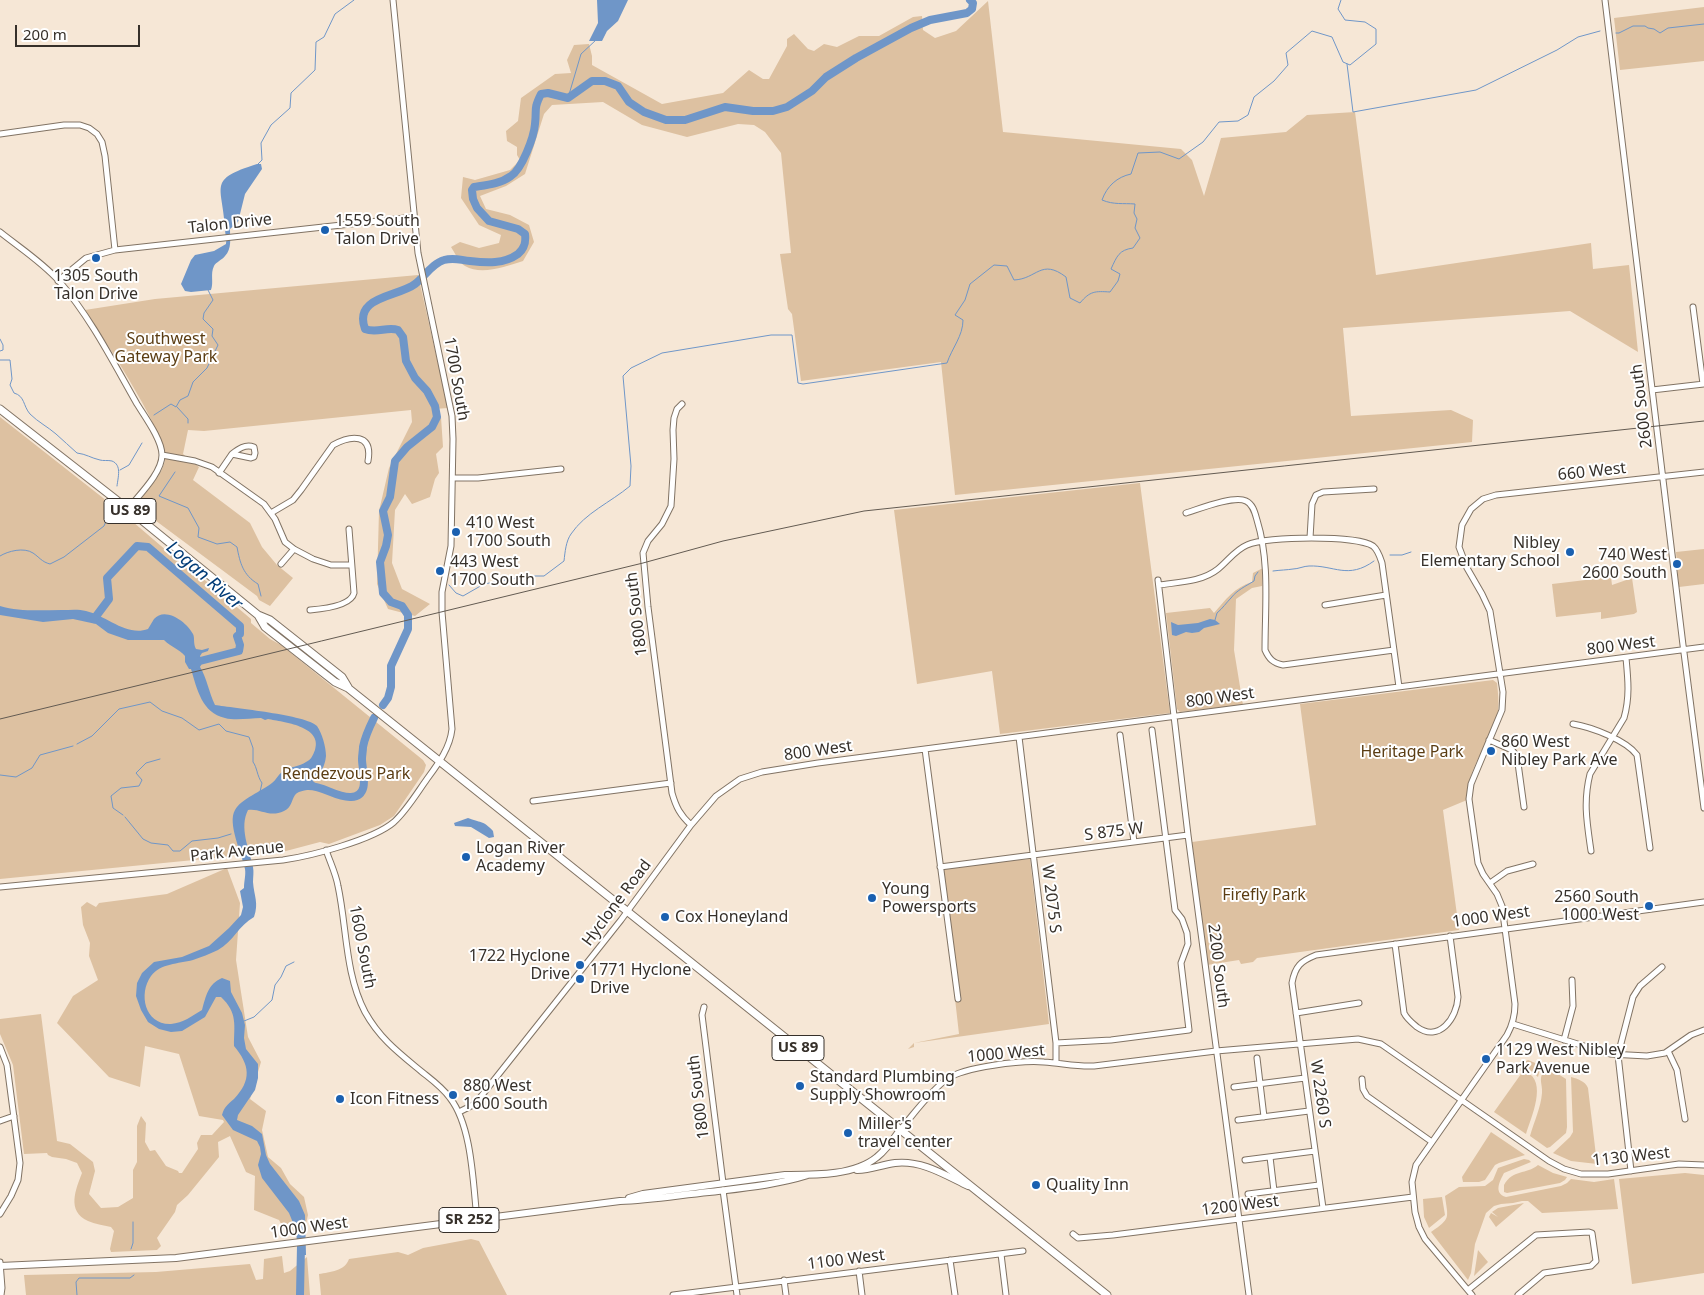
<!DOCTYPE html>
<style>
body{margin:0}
#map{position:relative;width:1704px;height:1295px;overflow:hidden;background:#f6e7d6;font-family:"Noto Sans",sans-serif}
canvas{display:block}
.scale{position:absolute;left:15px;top:25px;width:125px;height:22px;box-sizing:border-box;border:2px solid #36302a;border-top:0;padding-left:6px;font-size:15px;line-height:18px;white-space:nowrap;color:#36302a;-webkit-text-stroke:4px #fff;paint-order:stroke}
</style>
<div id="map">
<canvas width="1704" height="1295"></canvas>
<div class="scale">200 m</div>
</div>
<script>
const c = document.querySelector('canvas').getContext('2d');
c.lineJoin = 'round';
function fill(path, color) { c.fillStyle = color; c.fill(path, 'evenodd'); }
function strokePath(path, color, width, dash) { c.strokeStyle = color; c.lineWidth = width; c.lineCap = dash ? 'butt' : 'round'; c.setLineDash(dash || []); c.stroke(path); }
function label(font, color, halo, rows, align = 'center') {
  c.font = font + ' "Noto Sans",sans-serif'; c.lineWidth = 4; c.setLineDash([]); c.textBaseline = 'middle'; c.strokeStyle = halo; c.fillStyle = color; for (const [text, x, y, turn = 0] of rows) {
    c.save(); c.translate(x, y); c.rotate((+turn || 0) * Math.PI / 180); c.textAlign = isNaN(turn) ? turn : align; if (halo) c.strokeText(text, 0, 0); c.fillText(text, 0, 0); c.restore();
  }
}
fill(new Path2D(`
 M988,1L1003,132L1181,149L1192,160L1204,196L1221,138L1286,132L1307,115L1355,112L1376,275L1591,243L1593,269L1629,265L1638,352L1570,311L1343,328L1351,416L1451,410L1473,420L1472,442L955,495L941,362L801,381L792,314L788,309L780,254L791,253L781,153L765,132L754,125L738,124L687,137L642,125L603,102L552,105L544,114L525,174L506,186L480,196L486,209L510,215L529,225L534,242L523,261C506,266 482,276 465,266C459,263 455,253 451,247L460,242L479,248L499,243L501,235L479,225L461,198L463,177L475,180L510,170L520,160L517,155V147L507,141L506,131L518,121L521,98L555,74L571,73L567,60L574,45L589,44L592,56V65L662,104L723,93L749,70L763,79H769L787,46V39L794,34L808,49L814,51L824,44L837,47L859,36H879L913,17L922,16L923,30L935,38L956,31Z
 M1704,7V61L1620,70L1614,18Z
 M418,275L448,408L434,409L441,417L443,447L436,454L439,473L435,479L430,497L412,504L405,494L395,510L392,563L402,589L430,604L415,616L388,609L377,584L379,511L389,468L412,422L411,410L204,431L188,430L183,454L199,467L193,480L250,523L262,547L277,565L293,578L270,606L259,600L257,596L140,509L139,501C148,489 163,475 165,459C167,434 102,336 85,310L155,299Z
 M0,417L126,516L188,569L200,576L251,619V623L270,639L281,645L423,760L426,765L424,772L394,816L380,825L329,844L320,842L286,851L0,879Z
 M1140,483L1170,713L1000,734L992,671L917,684L894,510Z
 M1704,549V584L1679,587L1676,552Z
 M1263,568L1262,586L1252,588L1236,599L1234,650L1243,705L1180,712L1177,709L1166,613L1210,608L1214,613C1225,600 1235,587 1252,582L1253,573Z
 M1611,577L1612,585L1632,578L1637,612L1634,614L1601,619V612L1556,617L1552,584Z
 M1493,680L1497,683C1498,692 1499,702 1498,711C1492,742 1466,768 1467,800L1443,810L1459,930L1257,958L1253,962L1241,964L1239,960L1207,965L1192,842L1316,825L1300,704Z
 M1030,859L1049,1024L914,1043V1047L908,1049L914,1043L959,1034L940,867Z
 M227,868L240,903L236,960L248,1037L261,1062L250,1099L266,1111L262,1130L268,1157L281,1168L290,1184L304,1197L308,1215L304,1232L287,1235L279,1220L254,1210L255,1176L246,1172L230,1136L218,1142L219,1157L188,1195L177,1205L175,1212L157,1238L161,1246L157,1250L111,1252L110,1249L114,1231L111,1227C103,1225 95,1224 88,1221C66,1211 76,1189 82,1173L77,1163L66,1159L52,1157L48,1155L47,1153L24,1154L13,1065L0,1034V1019L41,1014L57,1141L70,1144L93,1162L95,1171L89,1194L101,1208L118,1207L133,1198V1170L137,1162V1126L141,1116L146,1123L145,1142L150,1151L155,1150L166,1166L178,1171L179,1173H182L198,1149L197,1143L201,1135H212L224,1122L223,1120L199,1116L179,1054L145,1046L140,1087L109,1077L57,1023L73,996L98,980L89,956L90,943L83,925L81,907L87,902L96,907L99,903L167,894Z
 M1528,1060L1545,1067L1540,1069L1538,1077C1532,1070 1527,1068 1519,1071L1524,1062Z
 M1546,1070L1558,1074L1566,1079L1567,1127L1566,1133L1550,1147L1547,1148L1530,1136C1534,1122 1541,1107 1542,1093C1543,1084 1537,1077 1546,1070Z
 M1526,1072C1548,1081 1531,1118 1526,1134L1494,1112L1521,1074Z
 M1571,1077C1578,1079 1585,1081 1588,1088L1597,1164L1571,1161L1553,1153L1570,1137L1573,1132Z
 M1491,1132L1525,1155L1499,1163L1495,1165L1485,1180L1479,1182H1463L1462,1177Z
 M1524,1159L1529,1160L1531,1162L1504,1173C1500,1181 1493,1193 1506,1197L1561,1186L1567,1183L1571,1179L1594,1182L1614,1179L1618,1209L1542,1213L1528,1201H1522L1513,1203L1501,1204L1494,1206L1486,1213L1475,1244L1471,1273L1468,1280L1431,1232C1451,1218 1448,1219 1445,1196L1459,1187L1485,1186L1493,1180L1498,1168Z
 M1538,1165L1553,1173L1567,1177L1565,1180L1560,1183L1507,1193L1504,1192V1185C1513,1169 1526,1175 1538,1165Z
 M1685,1173L1704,1175V1273L1632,1284L1619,1179Z
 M1442,1197L1445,1215L1429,1228L1424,1217L1423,1199Z
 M1524,1203L1496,1227L1489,1217L1491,1213L1498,1217L1492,1212L1498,1208Z
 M471,1239L479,1241L507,1295H321L319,1274C330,1272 345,1271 349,1259L398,1252L408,1255L423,1248Z
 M1478,1250L1488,1262L1474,1276Z
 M282,1256L284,1273L290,1271L307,1257L310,1295H26L24,1275L156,1272L250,1264L256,1280L263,1279L264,1259Z`), '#ddc1a1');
fill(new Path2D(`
 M597,0H628L618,21L607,31L602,41H589L598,23Z
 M257,164H261L262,169L245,194L238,222L230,229C230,238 232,249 225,256C222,260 216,262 214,266C210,274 214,282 211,290L191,292L185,291L181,284L191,260L195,255L214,251L226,244C227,239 225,234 225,229C223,185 206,180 257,164Z
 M0,606C20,612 41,610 62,610C70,610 79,609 86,611C107,616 127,637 148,629C150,626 152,622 154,619C165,606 187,622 193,634C195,638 193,644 196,649L202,650L209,648L208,651L202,653L200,656L202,662L200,667C207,678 209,693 215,705C233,708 307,715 317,726C322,733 326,747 326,756C325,766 321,774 313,778V781L316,784L315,789C309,790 299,790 295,795C291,801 292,807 284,811C269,818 260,808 248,810C239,828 249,848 253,867C254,872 253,877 253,882C254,896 259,903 254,917C239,925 233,942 218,950C210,954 201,957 193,960C178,964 161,963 151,976C138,994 145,1025 171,1024C183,1023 192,1016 202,1010C206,996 208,984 222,978L230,981L231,992L242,1013L245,1025L244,1038L246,1049L258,1064V1078L255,1090L238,1115L237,1120L252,1126L262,1134L266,1155L270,1164L299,1201L305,1215L306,1255H298L296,1230L289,1213L262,1178L258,1165L261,1154L260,1147L257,1141L233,1130L222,1115C224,1107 228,1104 234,1099C252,1080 250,1065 234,1046C234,1025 238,1013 221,997H216L205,1017L182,1031L171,1032L159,1029L148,1022L141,1010L136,996L137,983L142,973L154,962L182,957L209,946L229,928L241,915L243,907L240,891L244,888C244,881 246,875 245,869C242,854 227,823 235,810C241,799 262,791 272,783C276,780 278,775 282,772C289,766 300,767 306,762C311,760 313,755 315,750C323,726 283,722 268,719L265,720L261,718C250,718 236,721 225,718C202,713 197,689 191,669H189L185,662V656C179,649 171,647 164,640H128L108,633L96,624L73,619L43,622L0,615Z
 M1210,619L1215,620L1220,624L1204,628L1199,632L1192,633L1186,632L1176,636L1172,635L1171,622L1178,625L1198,623Z
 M468,818C480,823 483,820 493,831L494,837L489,838L471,827L455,826L454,823Z`), '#6f96c8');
strokePath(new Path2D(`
 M1616,33H1619L1633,26H1645L1648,28L1654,29L1660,33L1668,28L1704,24
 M1347,64L1353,112L1476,90L1557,50L1578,37L1600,31
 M568,98L581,54L596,40
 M257,165L262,160L261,143L271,125L290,108L291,93L315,70L316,42L324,37L335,14L354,0
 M0,339L3,345V350L0,351
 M0,360H10L12,379L10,385L14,393C25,396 23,406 30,414C38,422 48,427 56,434C63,440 70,447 77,453C86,454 91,458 100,460C103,461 108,460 112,461C122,465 118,477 117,486
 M177,407L188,419V423
 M154,415L171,404L176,407L180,400L188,396L193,382L207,368L218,345L212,336L213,329L203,319L204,313L213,300L208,290
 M120,470L129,465L142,443
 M175,472L159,496L188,508L199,528L198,537L217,544L230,542L237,547C240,563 243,575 258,584L261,596
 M1390,555H1402L1411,552
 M0,556C8,551 24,547 33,553C39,557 42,562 50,564L64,557L104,526L109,514
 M1273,571C1280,570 1287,570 1293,569C1298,569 1304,566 1309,566C1334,565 1348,580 1374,561
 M449,585L456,593L463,596L484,584L527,576H544L564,561C565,552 566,541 571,534C585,513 611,502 630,486L631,466L623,376L631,368L662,353L771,335H792L798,383L803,384L947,363C952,348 963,336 963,320L955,315L965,300L970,284L994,265L1007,266L1014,280C1037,279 1041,258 1066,277L1070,298L1080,303C1090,291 1095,291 1110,292L1118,281L1120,274L1111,269C1117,256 1119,250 1133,248L1140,238L1135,228L1137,219L1134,213L1135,204C1123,203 1114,205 1102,200C1107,186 1117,177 1131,174L1138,153L1160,152L1179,159L1203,142L1219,122L1238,121L1248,115L1254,97L1274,81L1288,65L1286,53L1312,31L1332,37L1343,62L1350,65L1376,44V29L1365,22L1345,20L1338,9L1341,0
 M1215,620L1217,613C1223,608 1226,603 1231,598C1237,590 1246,586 1254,581L1255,576L1258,572
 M77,744L92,736L119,709L150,702L162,711L182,718L199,730L219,724L226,731L249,737L253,748V762C257,767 257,776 262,783L260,792
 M0,775L16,777L32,768L40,755L73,746
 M123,815L113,808L111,796L121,788L139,786L142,780L136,773L146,763L160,759
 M125,817L143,839L151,843L168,845L173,851H180L192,841L218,838L231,834
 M244,1021L254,1017L272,1000L275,985L281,977L286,966L294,962
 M131,1249L133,1243V1222
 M77,1295L76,1282L79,1278H130L134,1275`), '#6f96c8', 1);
strokePath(new Path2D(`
 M94,619L109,599L107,578L137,546L148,547L240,626V634L237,636L240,645L239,651L200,661L195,665
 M383,705L388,698L391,687V666L408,629V615L402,606L391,602L383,593L380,562L386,546L388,535L383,511L390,497L395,461L407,447L432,427L437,417L435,406L427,391L415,378L406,361L403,337L398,330C387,326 377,334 365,329C353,296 398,297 415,284C424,277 433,263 444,260C454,257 460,260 470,261C487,263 504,264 518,254C525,248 526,242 525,234L518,229L489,221L477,208L473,199L472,190L474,187C487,185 500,184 511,176C522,169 534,137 535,124C537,109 533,110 541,94L548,93L568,98L592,81H605L618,86L629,102L644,112L666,120H685L725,107L753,111H773L787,107L812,91L826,77L856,58L911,28L930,20L967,13L972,9L973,3L970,0
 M307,786C323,785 336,798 351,797C371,796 362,771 362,759C362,755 363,751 363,747C365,736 369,728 374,718
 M300,1295L301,1246`), '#6f96c8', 8);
const minor = new Path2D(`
 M1605,0L1683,645L1704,808
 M0,134L64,125H80L89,128L97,134L102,142L105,156L115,250
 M0,232C20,248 42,262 59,281C91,318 113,362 137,404C145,417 162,440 162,455C162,473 139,495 128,509
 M58,281L86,258L115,250L414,217
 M1693,307L1703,384
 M1652,390L1704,384
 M682,404L677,409L674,418L673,430L674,459L671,506L662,524L648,541L643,553L648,607L672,793C676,807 680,815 691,825
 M162,455L195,461L212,467L264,504L275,519L285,542L294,549L313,559L331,565H351
 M219,473L232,454L251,458L254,457L255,453L254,447C245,444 238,449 232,454
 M453,478H478L561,469
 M271,513L293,500L301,490L333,445C351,435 373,433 368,461
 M1186,513C1199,509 1234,495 1246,501C1253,504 1255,513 1257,520C1270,562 1265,606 1265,650C1269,659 1273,663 1283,665L1394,650
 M1310,538L1312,504L1316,495L1323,492L1374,489
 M281,564L294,549
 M1158,580L1188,835L1249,1295
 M1159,585C1178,582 1202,582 1218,569C1228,561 1235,550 1247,545C1267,536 1357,535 1373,546C1378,550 1380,557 1382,563L1399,687
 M1325,605L1386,595
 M310,610C322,609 351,606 354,593L349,529
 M1573,724C1591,727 1626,740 1637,755L1650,848
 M1120,735L1134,842
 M1019,737L1056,1043V1063
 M1489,740L1512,750L1517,756L1524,807
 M925,749L958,999
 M533,801L671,783
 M326,850C330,862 336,874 338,886C347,928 345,974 365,1012C380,1039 399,1053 422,1072C432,1080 442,1087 450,1098C472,1126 473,1183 477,1219
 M1591,851C1587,823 1583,802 1590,774L1624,718C1630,697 1628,679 1626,658
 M940,867L1188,835
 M1490,883L1507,871L1533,864
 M0,887L283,860C311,856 373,840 394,822C407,810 417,793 427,779C438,764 450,748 452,729L442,612V592L451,546L453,439L452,416L418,253L393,0
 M1395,944L1404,1013C1407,1019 1411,1022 1417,1027C1439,1043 1457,1018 1458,997L1450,936
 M704,1007L702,1015L723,1183
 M1296,1013L1359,1003
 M1513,1024L1610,1054L1647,1056L1665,1053L1691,1035L1704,1030
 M1564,1040L1573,1006L1572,980
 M1056,1043L1111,1040L1189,1030L1181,963L1188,944L1187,933L1182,919L1175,910L1152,730
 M0,1047L7,1065L20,1163L18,1180L11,1196L0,1214
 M1668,1051L1677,1070L1685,1119
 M1257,1058L1264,1117
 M1362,1079L1363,1089L1367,1096L1432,1142
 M1234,1087L1305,1078
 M459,1112L475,1104L621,920L691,825L716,796L740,779L762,772L818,763L1704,647
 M1238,1120L1309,1111
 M0,1121L14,1116
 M900,1130C914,1114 930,1091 947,1079C964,1067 1022,1060 1044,1062C1061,1063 1077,1067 1094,1066L1216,1051L1358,1039L1381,1044L1549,1161L1564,1169L1581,1174H1608L1679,1164L1704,1165
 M1270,1157L1274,1191
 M1245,1160L1315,1151
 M1631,1171L1618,1055L1633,997L1640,986L1662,967
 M723,1190L737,1295
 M1248,1194L1319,1185
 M1323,1208L1292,983C1295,966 1301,961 1316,955L1704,902
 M1073,1234L1078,1238L1113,1235L1413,1197
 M1001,1254L1006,1295
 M950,1260L955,1295
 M0,1262L2,1288L1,1295
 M859,1271L862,1295
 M784,1280L786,1295
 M1468,1290L1536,1235L1589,1232L1592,1233L1596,1261L1591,1266L1544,1273L1518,1295
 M673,1295L1023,1251
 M1472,1295L1425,1239L1419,1227L1415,1212L1412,1182L1416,1165L1507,1035C1513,1024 1515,1015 1515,1004L1502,906L1497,894L1483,874L1478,863L1469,799L1471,784L1502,710L1503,692L1490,611L1482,594L1467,568L1459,547L1462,525L1471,509L1483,499L1496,495L1704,472`);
const major = new Path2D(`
 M857,1170C872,1170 880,1165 895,1163C922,1160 945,1175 968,1186
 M629,1198L643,1194L785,1175C814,1175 854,1176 877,1157C886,1150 893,1140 900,1130
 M0,1266L176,1258L620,1201C650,1200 679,1195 709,1192C742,1188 776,1185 808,1175`);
const highway = new Path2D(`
 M0,409L128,509L258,615L270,620L342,677L348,687
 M258,615L265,627L335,682L348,688L1107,1295`);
strokePath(minor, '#817364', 7);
strokePath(major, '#817364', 8);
strokePath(highway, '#817364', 9);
strokePath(minor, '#fff', 5);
strokePath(major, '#fff', 6);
strokePath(highway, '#fff', 7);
strokePath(new Path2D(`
 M0,719L643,563L723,541L864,511L1704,421`), '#635b52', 1);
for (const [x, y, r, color] of [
 [325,230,5,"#1a60b0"],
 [96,258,5,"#1a60b0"],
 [456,532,5,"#1a60b0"],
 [1570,552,5,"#1a60b0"],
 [1677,564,5,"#1a60b0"],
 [440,571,5,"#1a60b0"],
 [1491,751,5,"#1a60b0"],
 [466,857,5,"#1a60b0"],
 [872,898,5,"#1a60b0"],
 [1649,906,5,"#1a60b0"],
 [665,917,5,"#1a60b0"],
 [580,965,5,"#1a60b0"],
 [580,979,5,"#1a60b0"],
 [1486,1059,5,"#1a60b0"],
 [800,1086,5,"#1a60b0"],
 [453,1095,5,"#1a60b0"],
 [340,1099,5,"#1a60b0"],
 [848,1133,5,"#1a60b0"],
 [1036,1185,5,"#1a60b0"]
]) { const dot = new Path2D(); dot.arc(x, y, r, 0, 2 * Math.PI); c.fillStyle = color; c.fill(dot); strokePath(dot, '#fff', 2); }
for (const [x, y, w] of [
 [130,511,52],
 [798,1048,52],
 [469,1220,60]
]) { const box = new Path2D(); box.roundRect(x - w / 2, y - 12.5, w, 25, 4); c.fillStyle = '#fff'; c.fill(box); strokePath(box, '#36302a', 1); }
label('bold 15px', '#36302a', null, [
 ["US 89",130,511],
 ["US 89",798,1048],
 ["SR 252",469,1220]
]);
label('16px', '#36302a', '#fff', [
 ["1559 South",335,221],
 ["Talon Drive",335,239],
 ["1305 South",96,276,"center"],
 ["Talon Drive",96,294,"center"],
 ["410 West",466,523],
 ["1700 South",466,541],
 ["Nibley",1560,543,"right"],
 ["Elementary School",1560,561,"right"],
 ["740 West",1667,555,"right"],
 ["2600 South",1667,573,"right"],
 ["443 West",450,562],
 ["1700 South",450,580],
 ["860 West",1501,742],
 ["Nibley Park Ave",1501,760],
 ["Logan River",476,848],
 ["Academy",476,866],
 ["Young",882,889],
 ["Powersports",882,907],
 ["2560 South",1639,897,"right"],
 ["1000 West",1639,915,"right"],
 ["Cox Honeyland",675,917],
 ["1722 Hyclone",570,956,"right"],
 ["Drive",570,974,"right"],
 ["1771 Hyclone",590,970],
 ["Drive",590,988],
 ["1129 West Nibley",1496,1050],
 ["Park Avenue",1496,1068],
 ["Standard Plumbing",810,1077],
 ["Supply Showroom",810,1095],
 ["880 West",463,1086],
 ["1600 South",463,1104],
 ["Icon Fitness",350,1099],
 ["Miller's",858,1124],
 ["travel center",858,1142],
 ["Quality Inn",1046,1185]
], 'left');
label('16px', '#36302a', '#fff', [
 ["Talon Drive",230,224,-6],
 ["1700 South",456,379,80],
 ["2600 South",1642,406,-97],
 ["660 West",1592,472,-6],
 ["1800 South",637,614,-97],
 ["800 West",1621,646,-7],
 ["800 West",1220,698,-8],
 ["800 West",818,751,-8],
 ["S 875 W",1114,832,-7],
 ["Park Avenue",237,852,-6],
 ["W 2075 S",1051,899,83],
 ["Hyclone Road",617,903,-53],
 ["1000 West",1491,917,-8],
 ["1600 South",362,947,79],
 ["2200 South",1218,966,83],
 ["1000 West",1006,1054,-5],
 ["W 2260 S",1320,1094,82],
 ["1800 South",699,1097,-97],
 ["1130 West",1631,1157,-6],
 ["1200 West",1240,1206,-7],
 ["1000 West",309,1228,-8],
 ["1100 West",846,1260,-7]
]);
label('16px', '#5b3d13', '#fff', [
 ["Southwest",166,339],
 ["Gateway Park",166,357],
 ["Heritage Park",1412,752],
 ["Rendezvous Park",346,774],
 ["Firefly Park",1264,895]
]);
label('italic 18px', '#013b77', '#fff', [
 ["Logan River",204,576,41]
]);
</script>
